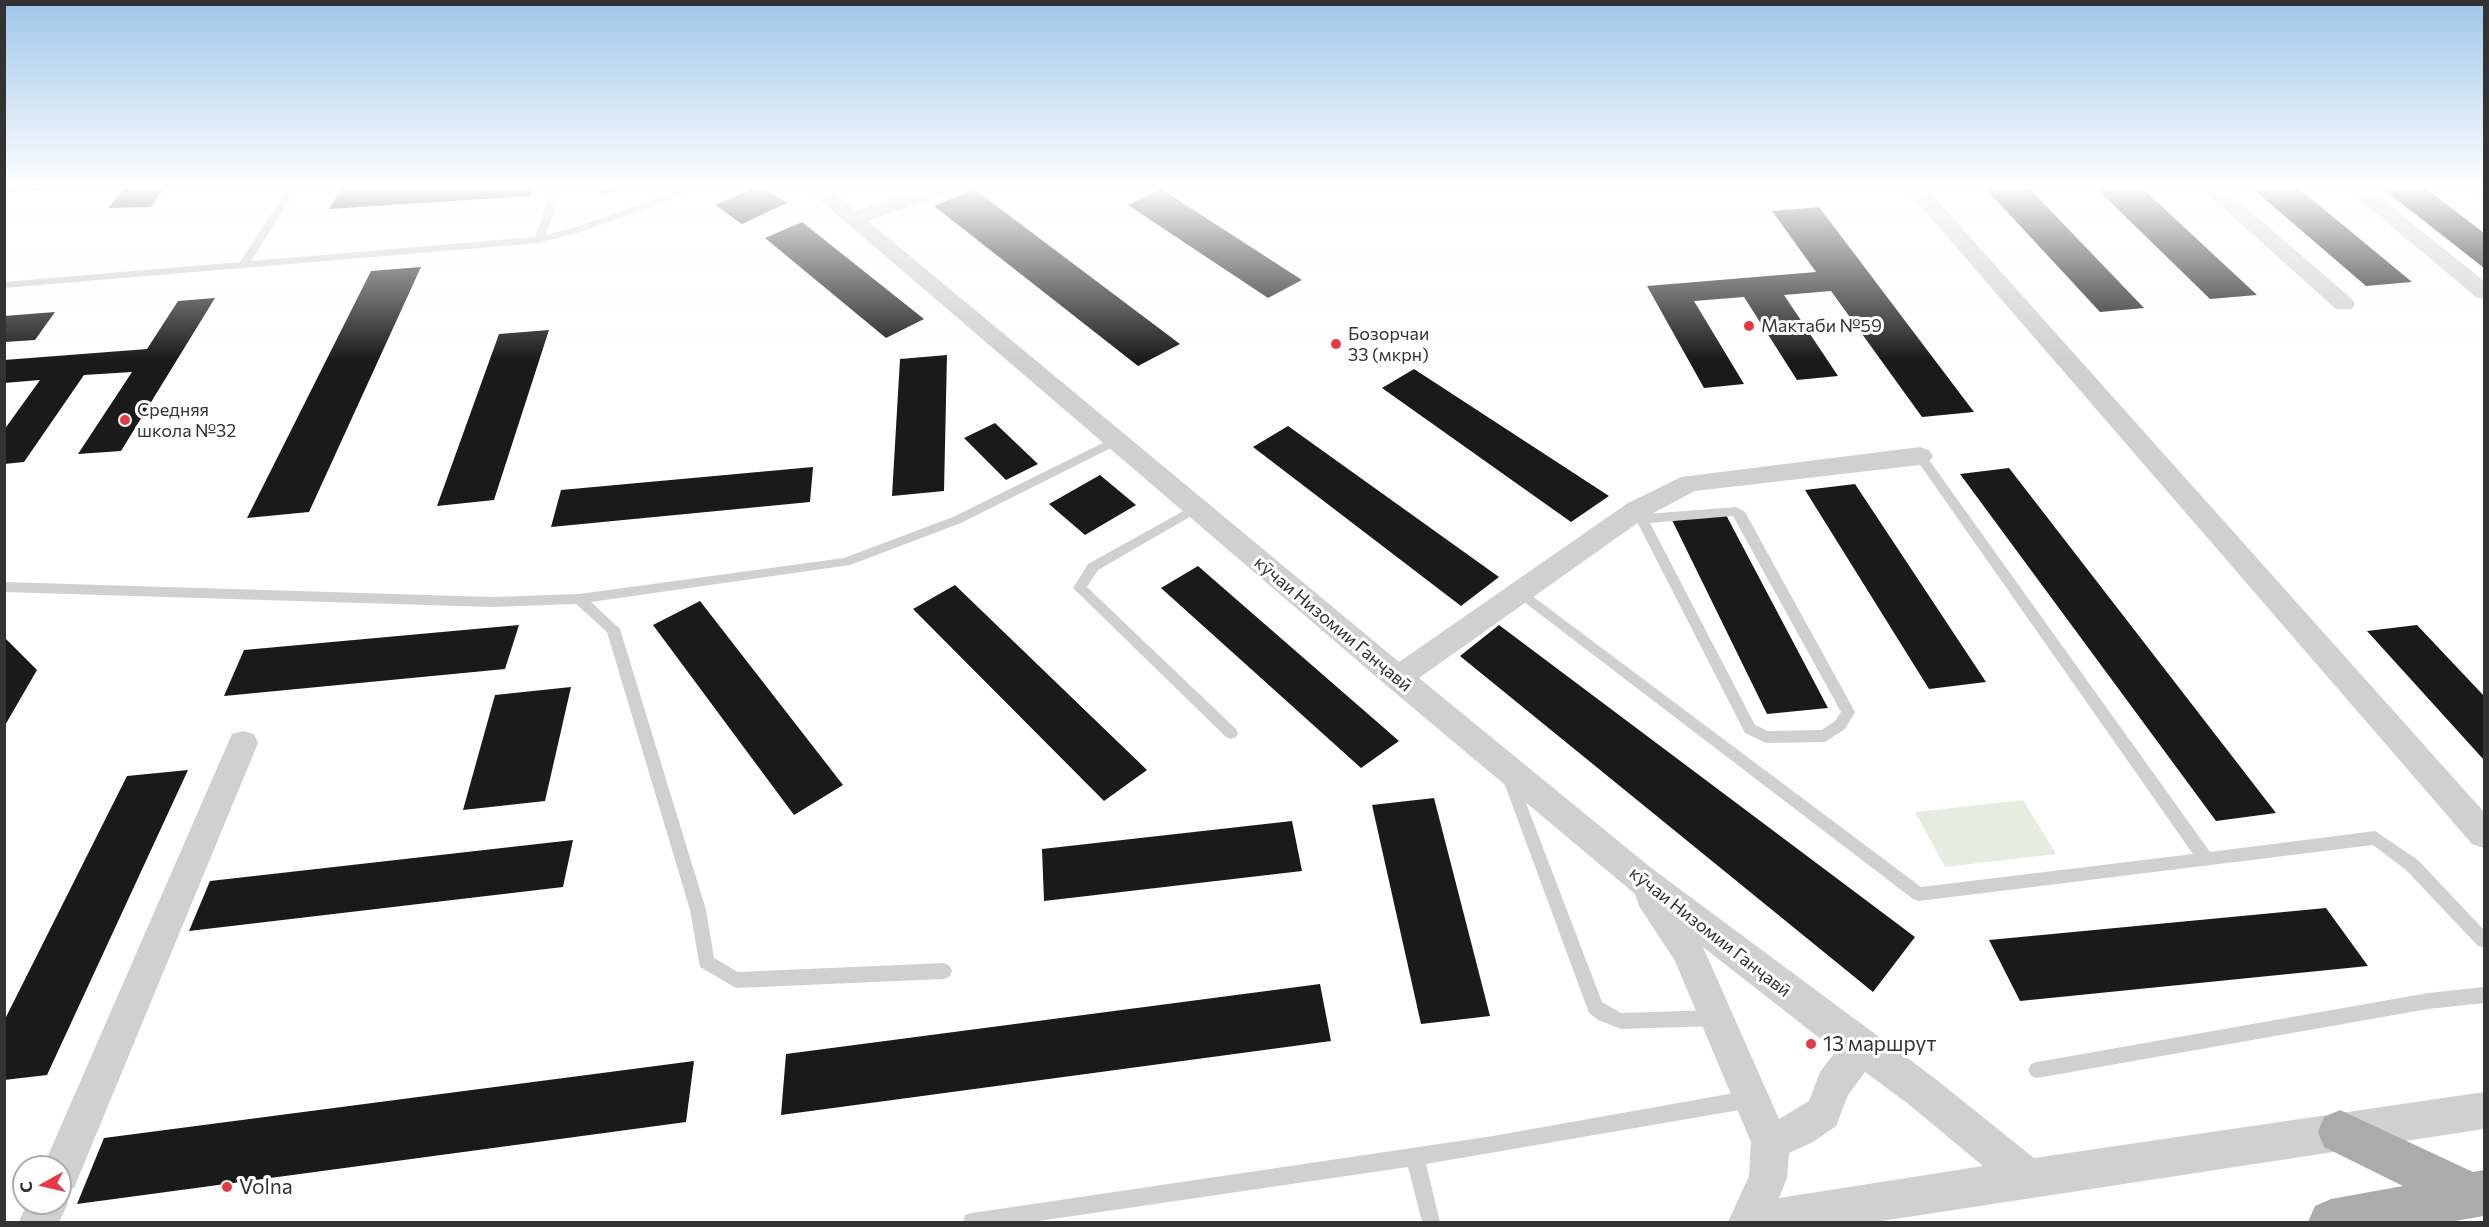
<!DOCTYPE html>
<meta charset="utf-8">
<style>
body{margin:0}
#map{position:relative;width:2489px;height:1227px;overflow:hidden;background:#fff;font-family:Commissioner,sans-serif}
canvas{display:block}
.frame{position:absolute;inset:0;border:6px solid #333;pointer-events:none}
.north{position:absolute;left:12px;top:1155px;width:60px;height:60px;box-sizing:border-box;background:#fff;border:2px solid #adadad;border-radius:50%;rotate:262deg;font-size:16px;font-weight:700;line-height:24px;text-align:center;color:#333}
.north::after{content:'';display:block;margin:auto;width:21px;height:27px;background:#e63946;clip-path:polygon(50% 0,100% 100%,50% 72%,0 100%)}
</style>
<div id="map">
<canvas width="2489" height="1227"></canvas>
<div class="frame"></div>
<div class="north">С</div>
</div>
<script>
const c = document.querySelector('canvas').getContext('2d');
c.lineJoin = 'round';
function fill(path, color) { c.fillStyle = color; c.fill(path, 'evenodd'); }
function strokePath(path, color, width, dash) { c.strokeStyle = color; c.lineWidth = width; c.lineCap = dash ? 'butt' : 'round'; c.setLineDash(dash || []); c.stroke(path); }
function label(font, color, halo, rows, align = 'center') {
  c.font = font + ' Commissioner,sans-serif'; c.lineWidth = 6; c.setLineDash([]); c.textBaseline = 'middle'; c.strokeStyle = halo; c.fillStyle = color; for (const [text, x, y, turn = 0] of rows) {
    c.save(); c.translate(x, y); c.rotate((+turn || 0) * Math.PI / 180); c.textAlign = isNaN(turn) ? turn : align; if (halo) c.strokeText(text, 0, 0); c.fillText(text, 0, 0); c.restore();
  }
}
fill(new Path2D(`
 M2023,800L2056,854L1945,867L1915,812Z`), '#e6ecdf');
fill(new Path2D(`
 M5,188H41V190L4,192Z
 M124,188H164L151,207L108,208Z
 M342,188H534L530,196L329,209Z
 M600,188H638V189L599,193Z
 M754,188H764L787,203L742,224L715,205Z
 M1985,188H2029L2144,308L2100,312Z
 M2096,188H2142L2257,295L2210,299Z
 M2252,188H2298L2412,282L2366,286Z
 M2382,188H2425L2484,233V268Z
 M974,189L1180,344L1138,366L934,206Z
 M1161,189L1302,280L1268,298L1128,205Z
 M1819,207L1974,412L1922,417L1831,291L1784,295L1838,376L1797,380L1744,297L1694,301L1744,384L1704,388L1647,286L1816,272L1772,211Z
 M802,222L924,319L886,338L765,238Z
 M421,267L309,512L247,518L371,271Z
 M215,298L121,451L78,454L132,372L84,375L24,462L4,464V430L40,380L4,383V360L147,349L178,301Z
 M55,312L35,340L4,342V316Z
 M549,330L494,500L437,506L499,334Z
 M947,355L944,491L892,496L900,359Z
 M1414,369L1609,496L1571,522L1382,388Z
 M995,423L1038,464L1006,480L964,438Z
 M1288,426L1499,577L1461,606L1253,447Z
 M813,467L810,502L551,527L561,490Z
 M2009,468L2276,813L2216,821L1960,474Z
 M1100,475L1136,505L1085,535L1049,504Z
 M1855,484L1986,682L1929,689L1805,490Z
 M1725,513L1828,708L1767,714L1671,518Z
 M1198,566L1399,741L1361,768L1161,588Z
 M955,585L1147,770L1104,801L913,609Z
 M700,601L843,785L794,815L653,625Z
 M519,625L505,669L224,696L244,650Z
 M1499,625L1915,937L1873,992L1460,656Z
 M2417,625L2484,696V760L2367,631Z
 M4,637L37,670L4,727Z
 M571,687L545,801L463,810L495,695Z
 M188,770L47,1075L4,1080V1021L127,776Z
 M1434,798L1490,1016L1421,1024L1372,805Z
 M1292,821L1302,871L1044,901L1042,849Z
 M573,840L563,887L189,931L210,881Z
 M2326,908L2368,966L2020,1001L1989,940Z
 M1320,984L1331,1041L781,1115L786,1054Z
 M694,1061L686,1122L77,1204L104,1138Z`), '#1a1a1a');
fill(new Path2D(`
 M288,188H298L251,261L535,237L552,188H562L546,235L576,227L686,188H700L584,231L539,243L4,288V282L240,262Z
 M2467,188H2478L2484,192V199Z
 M1115,437L1121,441L1119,444L961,523L850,565L591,602L620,629L706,910L714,958L738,972L944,963L950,966L952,971L950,976L944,979L736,988L700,967L690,910L607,632L576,604L492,607L4,592V582L492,597L579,594L844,558L953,517Z
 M1920,452L1924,453L2210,852L2375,831L2418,860L2484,930V948L2478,946L2406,870L2373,845L1919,901L1913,899L1511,592L1513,589H1523L1921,887L2193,854L1916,459L1914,456Z
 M1196,504L1202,508L1200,511L1098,570L1087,587L1236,729L1238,733L1236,737L1231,739L1226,737L1073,588L1088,564Z
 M1637,506L1641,507L1646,514L1736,507L1745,512L1855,712L1845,729L1825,742L1766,743L1745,733L1631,510ZM1733,516L1841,712L1835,721L1822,730L1768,731L1755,725L1650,523Z
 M1509,771L1514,773L1516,777L1602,1002L1621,1013L1715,1010L1721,1012L1724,1018L1721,1024L1715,1026L1621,1029L1598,1020L1589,1013L1502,777L1504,773Z
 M2484,987V1003L2428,1009L2037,1078L2031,1076L2028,1070L2031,1064L2037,1062L2428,993Z
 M1751,1090L1757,1093L1760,1099L1757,1105L1751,1108L1426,1164L1440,1222H1422L1408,1167L1032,1222H963L965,1215L972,1213L1493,1136Z`), '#d0d0d0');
fill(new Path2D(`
 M806,188H828L856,211L925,188H955L952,192L868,221L1399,662L1628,503L1681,477L1920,447L1929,450L1933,456L1929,462L1920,465L1695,491L1646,517L1419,678L1650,867L1933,1077L2034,1158L2484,1092V1129L1875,1222H1728L1749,1176L1751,1142L1675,961L1639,906L1635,894L1387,686ZM1703,947L1836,1051L1820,1072L1809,1101L1779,1119ZM1865,1072L1907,1103L1983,1166L1779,1198L1787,1178L1789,1153L1813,1142L1836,1126L1848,1095Z
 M1905,188H1926L2484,812V848L2472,844Z
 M2201,188H2223L2352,299L2355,304L2352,309H2336Z
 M2346,188H2368L2484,281V299L2476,297Z
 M243,731L254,734L258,743L74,1188L63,1192L68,1203L59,1222H19L27,1203H60V1167H43L228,743L232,734Z`), '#d0d0d0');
fill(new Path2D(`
 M2340,1110L2473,1172L2484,1170V1216L2449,1222H2308L2315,1206L2331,1199L2403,1186L2324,1147L2318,1132L2324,1117Z`), '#ababab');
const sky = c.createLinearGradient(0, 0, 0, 360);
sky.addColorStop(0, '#9ec6ea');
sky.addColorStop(0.52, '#fff');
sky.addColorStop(1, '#ffffff00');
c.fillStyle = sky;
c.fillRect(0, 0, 2489, 360);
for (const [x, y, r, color] of [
 [1749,326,6,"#e63946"],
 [1336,344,6,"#e63946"],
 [125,420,6,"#e63946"],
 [1811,1044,6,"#e63946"],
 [227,1187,6,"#e63946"]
]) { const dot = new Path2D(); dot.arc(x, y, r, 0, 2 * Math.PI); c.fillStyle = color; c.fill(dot); strokePath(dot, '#fff', 2); }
label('18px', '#333', '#fff', [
 ["Мактаби №59",1761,326],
 ["Бозорчаи",1348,334],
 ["33 (мкрн)",1348,355],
 ["Средняя",137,410],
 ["школа №32",137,431]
], 'left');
label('18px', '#333', '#fff', [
 ["кӯчаи Низомии Ганҷавӣ",1333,624,40],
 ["кӯчаи Низомии Ганҷавӣ",1710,932,38]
]);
label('21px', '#333', '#fff', [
 ["13 маршрут",1823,1044],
 ["Volna",239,1187]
], 'left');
</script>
